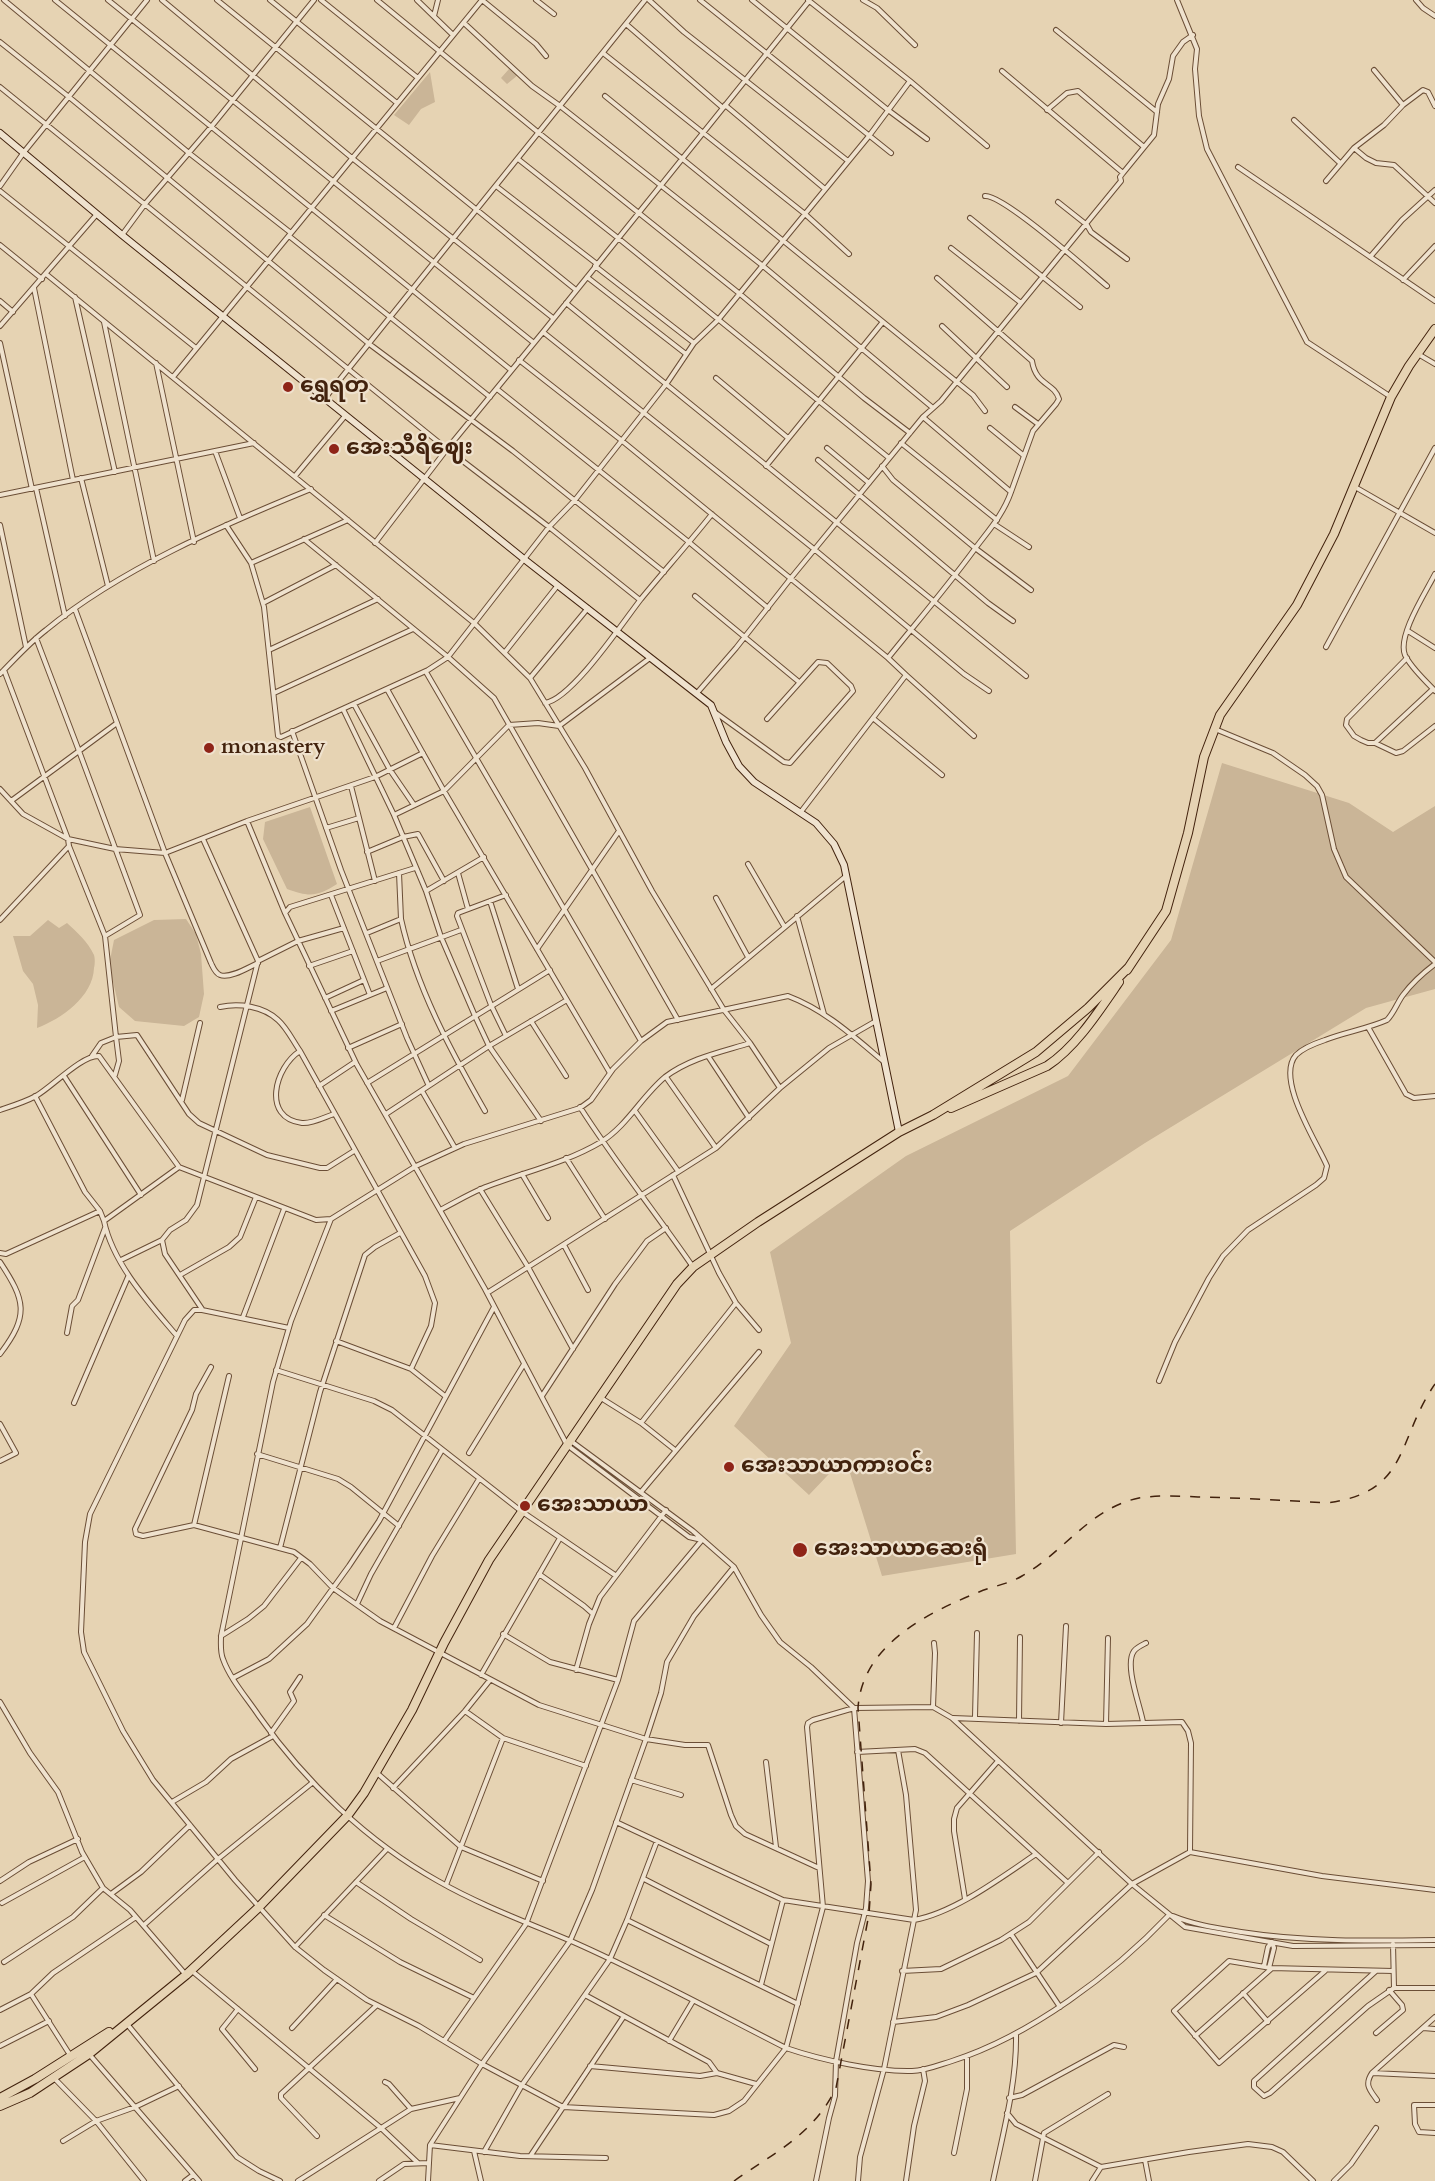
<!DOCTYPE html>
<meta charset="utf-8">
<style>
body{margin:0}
canvas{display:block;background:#e6d3b3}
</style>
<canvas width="1435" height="2181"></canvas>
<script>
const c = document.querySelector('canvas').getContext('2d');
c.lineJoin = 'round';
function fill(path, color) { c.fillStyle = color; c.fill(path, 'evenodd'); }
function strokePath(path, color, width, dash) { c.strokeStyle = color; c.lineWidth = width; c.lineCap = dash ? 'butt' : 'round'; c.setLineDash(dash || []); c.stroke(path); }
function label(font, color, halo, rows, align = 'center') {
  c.font = font + ' Cardo,"Noto Sans Myanmar",serif'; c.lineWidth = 4.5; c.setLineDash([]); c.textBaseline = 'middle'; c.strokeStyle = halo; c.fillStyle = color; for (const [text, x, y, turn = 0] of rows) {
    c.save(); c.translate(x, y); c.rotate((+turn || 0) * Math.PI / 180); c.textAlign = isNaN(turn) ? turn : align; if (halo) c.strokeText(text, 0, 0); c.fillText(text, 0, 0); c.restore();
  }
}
fill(new Path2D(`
 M509,69L518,75L507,84L501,78Z
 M430,72L435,102L421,109L409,125L394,115Z
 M1222,763L1349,803L1393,832L1435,806V989L1366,1008L1145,1143L1010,1231L1016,1554L882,1576L845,1457L809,1495L734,1426L791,1343L770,1252L906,1156L1068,1076L1171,940Z
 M310,807L337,884C317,897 309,897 287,889L263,839L265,822Z
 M186,919L196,934L201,954L204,994L199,1017L184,1026L135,1021L119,1007L109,965L114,940L154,920Z
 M48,920L59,928L67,923C77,932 88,942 94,955C95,958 95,964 94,968C93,997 61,1019 37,1028L38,1005L33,984L23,971L13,936H30Z`), '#cab597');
const street = new Path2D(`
 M4,0L189,153L291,233
 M55,0L511,370
 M108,0L534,343
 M162,0L352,158L553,318
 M217,0L576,290
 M270,0L397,103
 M321,0L418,78
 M377,0L539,133L740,294L864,398L910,433
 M417,0L453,35
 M482,0L536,44L546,56
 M536,0L554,14
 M649,0L684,32L848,161
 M700,0L891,153
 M752,0L888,110L927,139
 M863,0L877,8L915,45
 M1177,0L1197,49L1195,69L1199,116L1207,149L1307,342L1391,397
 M1416,0L1423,8L1435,16
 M434,16L438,0
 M464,23L532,86L560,106L763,266L933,408
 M626,24L723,108
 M1056,30L1157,112
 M0,42L69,97L368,343L513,451L664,572
 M603,53L805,214L849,254
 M1374,70L1403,105
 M1002,71L1123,173
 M910,81L987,146
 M0,87L447,449L549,527L640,600
 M605,96L973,395L985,411
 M725,105L825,189
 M1047,110L1067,93L1078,91L1144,147
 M1294,120L1340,163
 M1354,148L1366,158L1376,163L1394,165L1435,203
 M518,159L618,238L889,458
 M1238,167L1435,301
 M1326,181L1354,148L1384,125L1403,105L1423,90L1428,92L1435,106
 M0,186L24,152L147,0
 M496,186L597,264
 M0,191L196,348
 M985,196C1004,195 1088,270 1107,286
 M1058,202L1087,225L1091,232L1127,259
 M970,218L1080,307
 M122,235L145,204L211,127L314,0
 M289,236L490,397
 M0,245L42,279
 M951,248L1021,303
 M1370,257L1402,220L1435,190
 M595,266L694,343
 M46,274L474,623L530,678L585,768L652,891L724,1010L750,1043L780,1088
 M587,277L686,354
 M937,278L1032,361C1036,386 1054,382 1059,399L1056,404L1033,431L1011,492
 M1403,280L1435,246
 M34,288L73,480
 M75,297L115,472
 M0,301L13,312
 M566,303L1026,676
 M104,322L154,561
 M0,326L97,214
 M942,326L1007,387
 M543,332L814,549L964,674L989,691
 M0,343L32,489
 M1418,354L1435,364
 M519,360L621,440L888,658
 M156,363L194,542
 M173,377L482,0
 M716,378L788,438
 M497,389L690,543L768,608
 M325,398L645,0
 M1015,407L1038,424
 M990,428L1023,455
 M901,443L997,520
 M827,448L869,483
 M215,451L240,518
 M818,460L988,603L1013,621
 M766,466L882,323
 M882,466L893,480L975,548L1031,590
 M295,476L345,416
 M81,478L108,586
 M1355,487L1435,533
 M36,488L65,616
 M0,495L254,443
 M994,524L1029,547
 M0,525L26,647
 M226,525L251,563L264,607L278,736L281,737L428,670L448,657L549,527L575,500L667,383L694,343L718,320L869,136L910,81L808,0
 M304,539L448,657L494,698L678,1020
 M375,543L447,449L543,332L809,1
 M251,563L348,520
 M1435,574C1426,592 1397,636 1405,655C1411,668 1426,681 1435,691
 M695,596L799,682
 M263,603L336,565
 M75,609L165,853L211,963C213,967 215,973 220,975C230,979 249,967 258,963
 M1408,631L1435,648
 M36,638L79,751L117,723
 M1326,647L1435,448
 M269,650L378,599
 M505,652L558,585
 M1407,658L1347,719L1346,725L1354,736L1361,740L1368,743H1375L1396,753L1403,751L1435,726
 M4,670L68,839L69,846L105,936L116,1037L137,1035L189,1114L199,1123L267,1155L320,1168H327L354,1151
 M426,672L641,1041
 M0,674C15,659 29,643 46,630C120,569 223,525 311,489
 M906,675L974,736
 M530,678L588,608
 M387,689L444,791L610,1073
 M274,693L413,629
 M697,693L736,648L791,578L923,417L941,401L1121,181L1120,177L1123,173L1154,135L1158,104L1169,79L1173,56L1183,42L1193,35
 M545,703C572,699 623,622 641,599C664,571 689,543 712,514
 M354,704L390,770L414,805
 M343,709L394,815L426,891L441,937L475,1016L489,1046L541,1121
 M716,713L784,762L790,763L853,691L851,686L827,663L818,662L767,719
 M874,719L942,775
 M1215,729L1273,753L1305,775L1317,786L1322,795L1334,849L1346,877L1435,962
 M292,731L341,870L407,1038L428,1084
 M1375,743L1433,689
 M351,786L375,881
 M0,789L23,814L68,839L115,849L165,853L247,821L285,913L357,1065L485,1289L567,1445L689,1537L702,1540
 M11,801L79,751L140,915L105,936
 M800,813L906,675L888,658C917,622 947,587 974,550C988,531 1003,515 1011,492L923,417
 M394,815L444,791L509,725L538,723L559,726L650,658
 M247,821L375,777L423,753
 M326,828L359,818
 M203,839L258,961
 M367,852L403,837L418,834L444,881
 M748,864L784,926
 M399,873L401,919
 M458,873L468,909
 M426,891L484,857
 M331,895L370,995
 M506,895L458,913L457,916L491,1005L506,1036
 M716,898L748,957
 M490,901L518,989
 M285,913L290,907L415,868
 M797,916L824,1014
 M0,920L69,846
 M367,933L401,919C416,987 451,1051 485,1111
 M537,949L619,831
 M377,961L461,930
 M309,966L353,951
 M711,989L846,876
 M325,998L364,980
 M220,1007C239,1003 263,1006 278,1020C287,1028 293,1041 300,1051L425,1276L435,1303L431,1326L411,1369
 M331,1011L387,988
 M531,1021L566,1076
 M1368,1027L1406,1094L1414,1098L1435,1096
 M348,1048L402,1024
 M300,1051C275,1067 261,1118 302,1123C312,1124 325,1117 334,1114
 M92,1056L101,1043L116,1037L119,1061L115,1075
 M708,1056L749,1118
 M64,1076L141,1195
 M666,1077L716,1148
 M367,1083L550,970
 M319,1086L355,1062
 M422,1091L455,1148
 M35,1096L85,1192L100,1211L104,1221
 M182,1100L200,1023
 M580,1107C615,1162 656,1213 693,1267
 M0,1110C12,1106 25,1102 36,1096C53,1086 82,1055 99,1056L179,1167L316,1220L331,1219L416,1166L464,1144L580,1108L591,1100L613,1069L641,1041L667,1022L788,996C825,1010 853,1036 883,1061
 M635,1111L678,1171
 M386,1114L489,1046L567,1000
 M566,1158L605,1219
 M522,1174L548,1218
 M673,1175L719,1273L736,1303L759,1330
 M480,1189L528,1267L573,1349
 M440,1210C454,1203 467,1195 481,1189C520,1173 564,1164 601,1142C627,1126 642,1096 665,1077C690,1058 721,1052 750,1043
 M331,1219L291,1321L273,1382L221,1636C221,1643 220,1652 223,1659C230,1679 247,1698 259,1716C305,1782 368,1842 438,1881C480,1905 526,1922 571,1941C644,1973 715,2012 786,2048C821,2060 876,2072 912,2071C925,2071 939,2065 952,2061C1030,2036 1113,1974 1169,1915
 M564,1245L588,1290
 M0,1253L6,1254L100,1211
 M121,1260L162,1240
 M0,1262C25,1300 30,1315 0,1354
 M180,1275L229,1247L240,1237L256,1197
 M487,1293L716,1148L780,1088L829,1048L876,1021
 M202,1309L165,1254L162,1240L170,1230L186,1220L197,1205L258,961L298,941L344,928
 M243,1317L284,1209
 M289,1328L202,1310H194L185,1320L90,1514L85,1542L81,1632L84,1652L123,1731L153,1780L235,1880L295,1947L324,1970L367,2000L419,2026L482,2064L563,2107L714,2115L729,2111L744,2101L786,2048L823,1907L807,1727L808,1723L813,1720L854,1708L868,1881L866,1908L857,1943L836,2061L835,2096L829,2118L816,2181
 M67,1333L72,1306L78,1300L105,1228
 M177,1336C149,1303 113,1264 104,1221L179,1167
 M336,1341L411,1369L445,1396
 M276,1370L374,1401L392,1410L521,1511L615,1575
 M229,1376L194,1525L294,1552L310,1564L333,1588L380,1621L539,1705L646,1739L685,1745H708L731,1815L736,1826L745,1834L819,1868
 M1159,1381L1175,1342L1209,1278L1223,1256L1248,1230L1316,1185L1324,1178L1327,1166C1317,1142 1275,1079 1296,1055C1303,1048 1316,1043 1325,1040C1345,1032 1367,1029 1387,1020C1394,1013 1397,1003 1403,995C1412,983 1423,973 1435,964
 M542,1396L615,1284L647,1241L666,1228
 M601,1398L641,1423L675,1450
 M74,1403L128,1277
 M641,1423L736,1303
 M0,1424L16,1453L0,1461
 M571,1441L693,1531L734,1567L761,1615L780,1642L811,1667L854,1708L933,1707L952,1718L1132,1884L1185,1927L1293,1946L1435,1945
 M469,1453L524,1364
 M257,1454L338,1479L351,1487L399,1526
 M641,1492L759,1352
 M194,1525L143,1536L136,1534L135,1529L192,1410L196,1394L211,1367
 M280,1548L320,1392L365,1255L375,1247L400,1233
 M539,1574L584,1606L593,1614
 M357,1604L371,1574L442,1450
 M394,1628L432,1556L479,1479
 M503,1634L550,1662L618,1680
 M221,1636L248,1619L264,1606L301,1558
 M576,1670L589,1624L600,1597L666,1510
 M481,1675L560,1538
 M233,1678L269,1659L307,1624L349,1566L379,1521L494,1307
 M0,1702L30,1753L58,1792L82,1852L103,1888L130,1910L186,1975
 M933,1707L935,1653L934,1643
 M465,1711L503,1738L586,1766
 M975,1717L977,1633
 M953,1718L1106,1724L1182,1722L1188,1731L1191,1743L1190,1852
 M1019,1721L1020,1637
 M1143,1722C1140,1705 1124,1665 1134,1651C1137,1647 1142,1645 1146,1643
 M1061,1723L1066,1626
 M1106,1724L1108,1638
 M271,1733L294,1701L290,1692L300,1677
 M857,1752L915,1749L925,1753L1068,1883
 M766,1762L776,1847
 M377,1773L461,1847L543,1881
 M631,1780L681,1795
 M393,1788L465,1711L490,1680
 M172,1802L206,1782L231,1759L273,1736
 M616,1822L783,1900L914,1920C954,1913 1002,1877 1036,1854
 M644,1879L771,1944
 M0,1881L29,1862L78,1839
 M356,1882L411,1919L480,1960
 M446,1885L503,1738
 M111,1894L141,1872L190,1825
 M965,1899L954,1831V1819L957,1808L998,1761
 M2,1903L85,1857
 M324,1915L400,1962L474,1998
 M1173,1916C1195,1925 1217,1928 1241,1932C1305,1942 1370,1941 1435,1940
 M627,1920L798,2004
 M144,1925L218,1859L312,1783
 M1011,1934L1060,2007
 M1393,1944L1394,1988H1435
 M295,1947L387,1849
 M4,1962L73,1917L103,1888
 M1264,1966L1268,1947L1272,1942
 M1269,1968L1274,1948L1272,1942
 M192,1971L381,2128L418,2163
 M902,1971L941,1969L1001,1940L1029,1922L1099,1852
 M1325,1971L1219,2063L1174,2011L1229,1961L1271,1968L1393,1971
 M1376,1971L1254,2081V2087L1264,2096L1270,2093L1368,2006L1394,1988
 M761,1985L783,1900
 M1243,1993L1268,2022
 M585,1995L709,2062L717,2073
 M238,2009L222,2029L255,2069
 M0,2010L31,1994
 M893,2022L936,2017L968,2005L1036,1973L1132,1884L1190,1852L1322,1876L1435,1890
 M127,2024L237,2157L259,2171L280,2181
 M292,2028L337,1979
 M1423,2028L1435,2029
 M1376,2033L1403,2010L1402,2005L1389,1990
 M1195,2036L1271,1969
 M444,2041L526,1924L618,1680L634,1621L702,1540
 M669,2041L693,2001
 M0,2046L49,2021
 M89,2054L199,2181
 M70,2055L31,1994L53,1973L136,1917
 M590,2066L700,2076L717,2073L756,2084
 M1373,2073L1435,2076
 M54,2078L96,2121L144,2181
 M385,2082L389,2084L411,2109
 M1009,2098L1022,2095L1114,2045L1124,2047
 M1377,2100C1370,2090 1364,2085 1372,2073L1435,2017
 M1435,2105H1414L1415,2124L1419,2132L1435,2133
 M1007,2113L1016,2124L1101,2167L1189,2152L1248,2144L1272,2147L1283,2152L1313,2181
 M317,2136L281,2098V2094L377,2005
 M63,2141L96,2121L135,2107L179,2086
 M430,2145L520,2156L606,2158
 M474,2151L481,2181
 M484,2152L522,2085L610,1959L627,1920L657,1841
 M954,2153L967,2089V2056
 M531,2155L624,2016
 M1145,2160L1149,2181
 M185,2181L193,2175
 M298,2181L411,2109L460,2098
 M379,2181L404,2164L428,2163
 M428,2181L430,2145L482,2064L570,1941L592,1890L646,1739L661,1693L667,1662L694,1616L734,1567
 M858,2181L860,2157L884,2069L916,1910L906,1795L898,1750
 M906,2181L914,2126L925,2081L923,2069
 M993,2181C1003,2133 1017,2083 1016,2034
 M1035,2181L1044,2133L1108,2094
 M1092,2181L1101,2167
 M1334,2181L1351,2164L1376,2128`);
const secondary = new Path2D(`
 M0,133L122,235L524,559L711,705L726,742L739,766L754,782L816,823L834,844L844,865L899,1132`);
const highway = new Path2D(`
 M1127,970L1166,911L1188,833L1204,757L1220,715L1297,605L1334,534L1391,397L1409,366L1435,329
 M951,1108L1047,1066C1076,1047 1099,1011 1119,982
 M0,2098L35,2079L109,2032
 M0,2106L30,2093L89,2054L186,1975L258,1908L348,1815L364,1793L412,1710L444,1643L489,1560L677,1284L693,1267L758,1222L899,1132L933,1115L1036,1052L1088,1008L1129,967`);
strokePath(street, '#6b4e36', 6);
strokePath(secondary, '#42220d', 8);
strokePath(highway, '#42220d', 10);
strokePath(street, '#efe2ce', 4);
strokePath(secondary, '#efe2ce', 6);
strokePath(highway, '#e6d3b3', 8);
strokePath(new Path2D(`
 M734,2181C774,2153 814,2134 836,2088L869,1914L871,1884L858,1708C862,1645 927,1613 979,1592C993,1586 1009,1584 1022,1576C1063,1553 1090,1508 1139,1498C1158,1495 1178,1496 1198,1497C1240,1498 1283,1500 1326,1503C1410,1493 1396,1440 1435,1384`), '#42220d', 1.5, [10, 10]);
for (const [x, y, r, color] of [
 [288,387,6,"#8f2418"],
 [334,449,6,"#8f2418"],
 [209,748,6,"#8f2418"],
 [729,1467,6,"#8f2418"],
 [525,1506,6,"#8f2418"],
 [800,1550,8,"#8f2418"]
]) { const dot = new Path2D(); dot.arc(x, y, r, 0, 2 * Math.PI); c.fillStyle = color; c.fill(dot); strokePath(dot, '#efe2ce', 2); }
label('bold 22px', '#42220d', '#efe2ce', [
 ["ရွှေရတု",300,387],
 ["အေးသီရိဈေး",346,449],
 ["monastery",221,748],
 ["အေးသာယာကားဝင်း",741,1467],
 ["အေးသာယာ",537,1506],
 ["အေးသာယာဆေးရုံ",814,1550]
], 'left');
</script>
